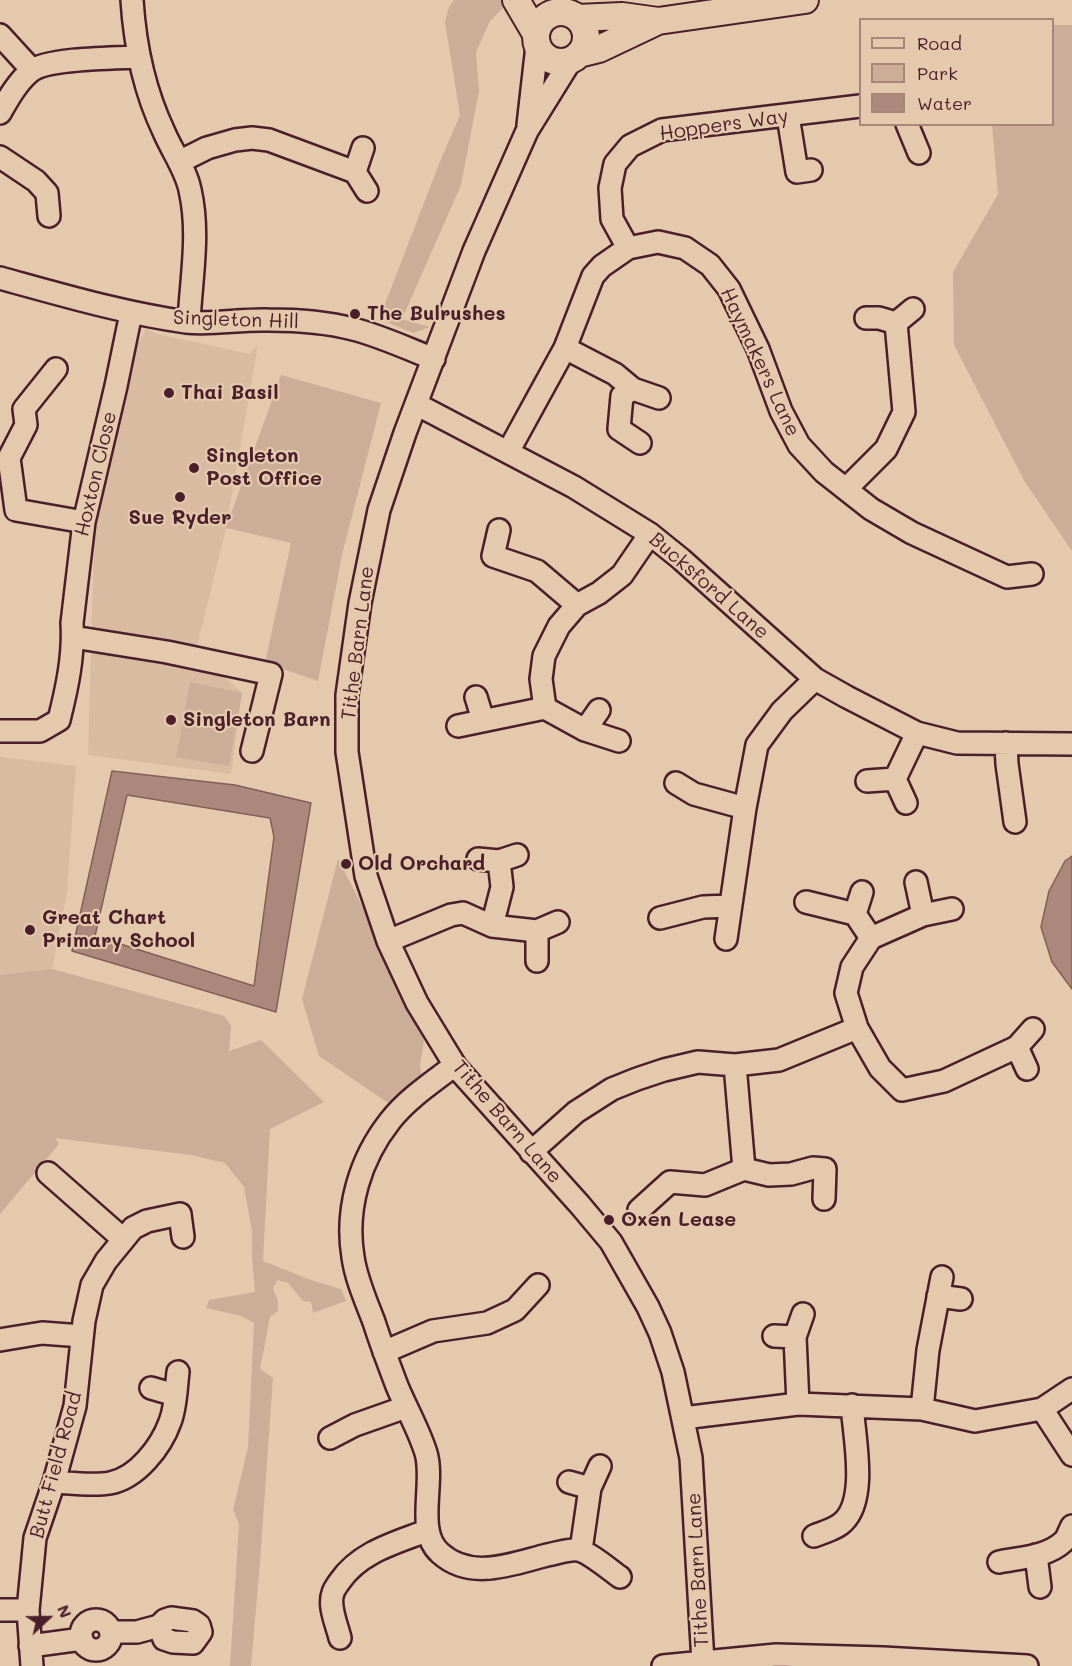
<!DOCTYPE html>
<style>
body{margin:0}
#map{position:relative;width:1072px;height:1666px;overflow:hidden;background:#e5c9ac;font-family:Mali,sans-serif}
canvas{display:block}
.legend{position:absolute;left:859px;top:18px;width:195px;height:108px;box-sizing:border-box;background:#e5c9ac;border:2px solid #a78578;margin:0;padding:8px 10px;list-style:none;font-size:18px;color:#4a1f2b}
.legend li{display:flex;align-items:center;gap:12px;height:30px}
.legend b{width:30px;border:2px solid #a78578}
.north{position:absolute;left:18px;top:1588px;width:60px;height:60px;-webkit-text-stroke:4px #e5c9ac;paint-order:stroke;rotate:68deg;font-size:16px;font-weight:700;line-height:24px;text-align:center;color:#4a1f2b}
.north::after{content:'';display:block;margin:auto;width:21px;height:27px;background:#4a1f2b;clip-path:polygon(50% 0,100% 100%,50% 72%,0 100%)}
</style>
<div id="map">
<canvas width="1072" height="1666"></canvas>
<ul class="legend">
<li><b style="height:8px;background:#e5c9ac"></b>Road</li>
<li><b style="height:16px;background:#ccad97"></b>Park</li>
<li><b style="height:16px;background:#aa887b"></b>Water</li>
</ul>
<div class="north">N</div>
</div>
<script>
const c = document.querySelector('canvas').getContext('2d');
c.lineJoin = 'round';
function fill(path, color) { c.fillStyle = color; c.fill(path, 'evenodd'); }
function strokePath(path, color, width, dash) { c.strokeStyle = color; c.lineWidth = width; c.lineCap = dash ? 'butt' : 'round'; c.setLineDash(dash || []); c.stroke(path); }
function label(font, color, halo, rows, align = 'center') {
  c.font = font + ' Mali,sans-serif'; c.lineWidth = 4.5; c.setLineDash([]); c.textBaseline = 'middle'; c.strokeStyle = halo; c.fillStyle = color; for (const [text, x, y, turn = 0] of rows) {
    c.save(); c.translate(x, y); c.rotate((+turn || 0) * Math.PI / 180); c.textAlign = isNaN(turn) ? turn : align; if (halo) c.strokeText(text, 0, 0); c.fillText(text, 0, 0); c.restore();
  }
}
fill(new Path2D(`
 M146,329L158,334L249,354L258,345L226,528L196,651L242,693L231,774L88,755L95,503L133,352Z
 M0,757L76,766L67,892L52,969L224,1016L231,1026L0,1105Z`), '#d8bba1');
fill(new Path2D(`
 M454,0H504L507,4L490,21L476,52L479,91L461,185L402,319L430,327L413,333L387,322L383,309L439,164L460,115L445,22L449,7Z
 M1053,25H1072V551L1025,482L954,345L953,272L998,194L992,125L1052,124Z
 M281,375L381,403L342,555L318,681L265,663L291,543L226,528Z
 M190,682L242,693L229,766L176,757Z
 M338,859L372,925L381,952L424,1040L420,1066L423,1082L394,1107L319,1056L302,999Z
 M52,969L224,1016L231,1026L229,1051L261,1040L324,1102L270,1129L263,1261L311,1280L341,1289L346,1301L313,1313L311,1302L303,1301L288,1283L277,1280L273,1289L278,1300V1311L270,1317L260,1369L273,1378L260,1562L251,1666H230L239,1524L233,1510L248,1447L254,1323L241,1316L206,1308L209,1300L255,1292L252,1258V1231L244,1187L225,1163L191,1155L55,1138L59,1144L0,1214V975Z`), '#ccad97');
const water = new Path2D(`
 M112,771L235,785L311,803L276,1012L72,951ZM127,795L270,818L274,837L254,986L95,936Z
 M1072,856V989L1052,962L1041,927L1049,891L1065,861Z`);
fill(water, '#aa887b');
strokePath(water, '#845e5b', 1.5);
const minor = new Path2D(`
 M132,0C135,47 144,90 164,132C172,151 186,170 190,190C200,233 191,279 189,322
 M0,35L32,70
 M571,60L527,131L474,251L405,433L379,510L360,603L347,695V752L366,876L388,941L417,1003L456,1067L580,1205L611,1242L648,1307L660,1333L673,1372L691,1458L703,1662
 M0,113C8,99 18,81 31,71C47,58 115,58 138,57
 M788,116L797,172L811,170
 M907,124L919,153
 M528,125L537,46
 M0,157L36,181L47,193L49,216
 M179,162L207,148L235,140L252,138L269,140L355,172L367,191
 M355,172L363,148
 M628,248L612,219L610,188L615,164L630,146L662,130L860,106
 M0,278C62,295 123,313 186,322C213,325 240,319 268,320C296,320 326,322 353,329C381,336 408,349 434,359
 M866,318H879L896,323L913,309
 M565,348L615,374L633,389L659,398
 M56,369L24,409L26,425L9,458L16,510L84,522
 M633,389L622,396L619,429L640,443
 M416,404L574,487L650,534L681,559L815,679L847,697L917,733L957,743L1072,744
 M508,452L565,348L593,276L602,266L628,248L658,242L685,248L710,265L729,289L758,349L781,411L799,445L824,472L871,509L912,533L1007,577L1032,574
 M847,488L886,449L904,412L896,323
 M499,530L493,556L537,571L577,605
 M73,637L167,652L271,674L252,751
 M476,697L483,720
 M545,708L541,679L544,656L559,626L577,605L599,593L622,575L650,534
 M458,726L545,708L585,730L619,741
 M585,730L599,710
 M0,731H40L59,720C67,688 74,656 72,623L84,522L116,386L131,313
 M1006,743L1007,764L1015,822
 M895,779L917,733
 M867,781L895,779L906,803
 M676,783L694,794L745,808
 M478,859L499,861L517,855
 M916,882L923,915
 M806,902L855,914L871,938
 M952,909L923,915L871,938L852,967L846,993L857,1028L880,1068L902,1090L944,1081L1017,1047L1033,1029
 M855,914L862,892
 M660,918L703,907L730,906
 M492,926L502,887L499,861
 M537,931V961
 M726,939L745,808L757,745L782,711L815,679
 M388,941L451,915L463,913L492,926L537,931L558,922
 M1017,1047L1027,1069
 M455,1065C433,1082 407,1099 390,1121C360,1159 345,1209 353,1257C356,1279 366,1301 374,1322C381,1344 389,1365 397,1386C406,1408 419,1430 426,1453C435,1483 415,1531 440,1553C471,1581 512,1564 547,1555C558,1553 568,1549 578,1550C589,1552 610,1570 620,1577
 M735,1065L744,1169
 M531,1152L576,1112L612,1089L637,1079L664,1070L698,1062L735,1065L779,1060L857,1028
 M48,1173L123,1239
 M639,1210L670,1182L705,1185L744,1169L769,1175L791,1174L813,1168L825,1169L824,1199
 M938,1296L961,1299
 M774,1336L795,1337
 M0,1340L42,1333L82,1336
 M384,1352L433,1331L487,1323L515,1310L538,1285
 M151,1388L175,1395
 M798,1404L795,1337L803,1314
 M922,1409L928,1350L942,1277
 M1042,1409L1072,1455
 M683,1418L798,1404L922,1409L975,1421L1042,1409L1072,1389
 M330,1438L355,1425L406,1407
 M54,1482C71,1483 93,1486 110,1483C137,1478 161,1447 170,1422C176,1407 176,1388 178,1372
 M569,1482L590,1488
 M814,1536C824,1532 836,1529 843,1522C868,1499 854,1436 852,1405
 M581,1550L590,1488L600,1466
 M1036,1555L1040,1587
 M999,1562C1019,1558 1047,1557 1063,1542C1067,1539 1069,1531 1072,1526
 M0,1610H28
 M81 1635a15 15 0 1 1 30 0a15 15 0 1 1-30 0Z
 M111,1632H137L159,1626L165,1620L171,1618L193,1621L199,1625L201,1632L193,1643L173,1642L164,1639L159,1626
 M340,1638C337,1625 328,1606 333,1593C334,1589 338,1584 340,1581C360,1552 395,1543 426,1531
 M30,1646L82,1639
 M32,1666L28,1610L35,1538L54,1482L75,1406L84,1321L92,1285L106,1261L133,1228L147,1221L180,1214L183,1237
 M663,1666L776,1655L883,1658L1027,1666`);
const major = new Path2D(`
 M516,0L536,34
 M536 37a25 25 0 1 1 50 0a25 25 0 1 1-50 0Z
 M577,18L622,16L658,21L805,0
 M579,54L599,49L658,21`);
strokePath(minor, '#4a1f2b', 26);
strokePath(major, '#4a1f2b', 30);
strokePath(minor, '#e5c9ac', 21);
strokePath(major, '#e5c9ac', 26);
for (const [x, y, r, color] of [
 [355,314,6,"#4a1f2b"],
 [169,393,6,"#4a1f2b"],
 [194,468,6,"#4a1f2b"],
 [180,497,6,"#4a1f2b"],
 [171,720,6,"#4a1f2b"],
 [346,864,6,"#4a1f2b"],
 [30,930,6,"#4a1f2b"],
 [609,1220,6,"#4a1f2b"]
]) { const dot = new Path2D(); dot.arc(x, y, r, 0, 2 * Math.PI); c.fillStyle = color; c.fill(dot); strokePath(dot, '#e5c9ac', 2); }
label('20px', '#4a1f2b', '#e5c9ac', [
 ["Hoppers Way",724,125,-8],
 ["Singleton Hill",236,320,2],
 ["Haymakers Lane",760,362,65],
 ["Hoxton Close",96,474,-77],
 ["Bucksford Lane",709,586,41],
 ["Tithe Barn Lane",358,643,-83],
 ["Tithe Barn Lane",507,1122,49],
 ["Butt Field Road",56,1465,-75],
 ["Tithe Barn Lane",698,1570,-93]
]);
label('bold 20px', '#4a1f2b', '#e5c9ac', [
 ["The Bulrushes",367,314],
 ["Thai Basil",181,393],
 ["Singleton",206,456],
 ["Post Office",206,479],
 ["Sue Ryder",180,518,"center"],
 ["Singleton Barn",183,720],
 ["Old Orchard",358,864],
 ["Great Chart",42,918],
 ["Primary School",42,941],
 ["Oxen Lease",621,1220]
], 'left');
</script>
